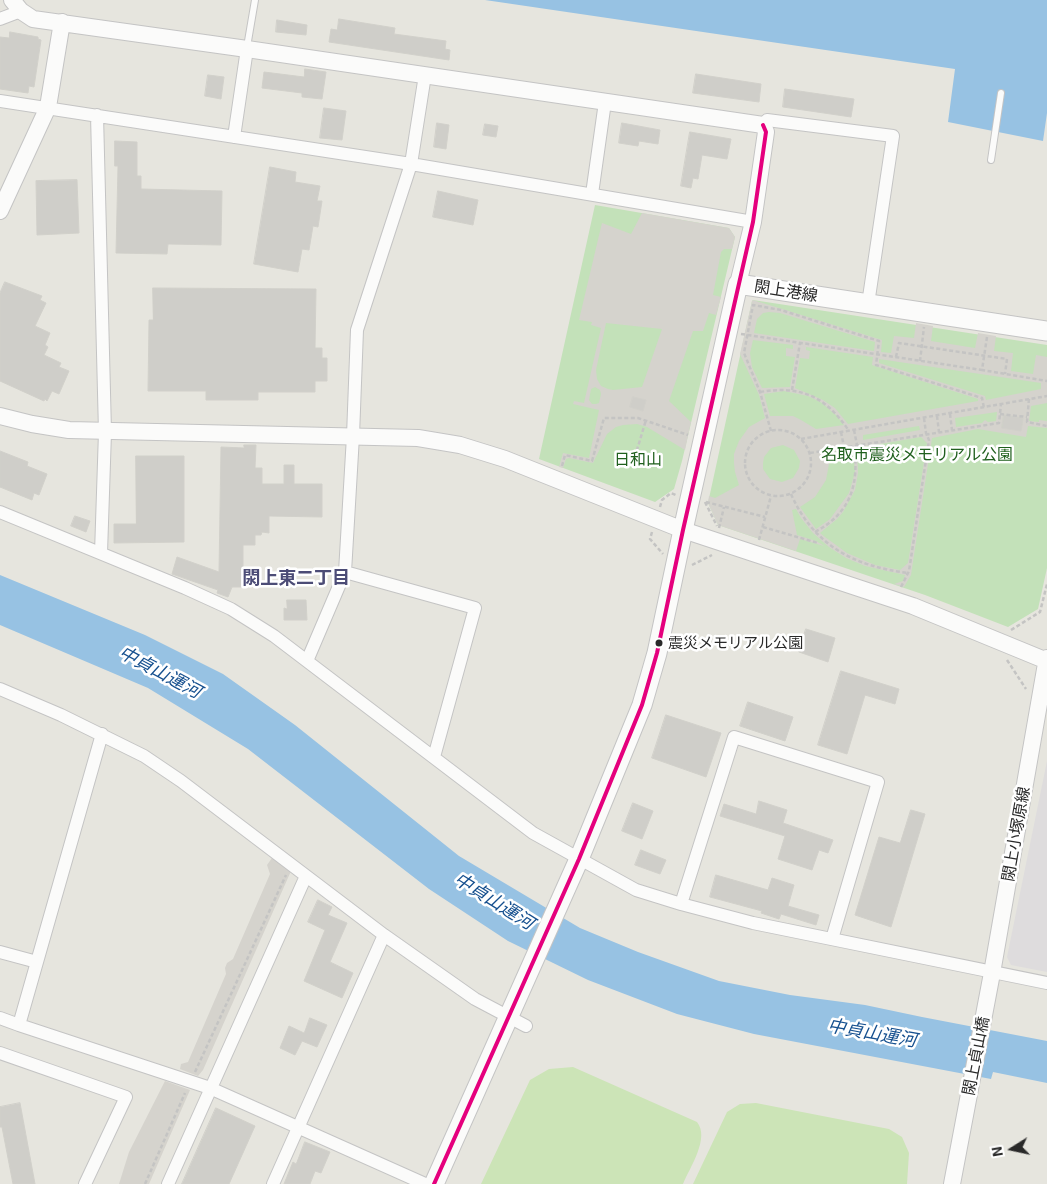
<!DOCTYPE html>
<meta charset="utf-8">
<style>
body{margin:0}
#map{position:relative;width:1047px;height:1184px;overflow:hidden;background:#e6e5de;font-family:"Exo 2",sans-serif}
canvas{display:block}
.north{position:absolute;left:987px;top:1124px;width:50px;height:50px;-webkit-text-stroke:4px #fff;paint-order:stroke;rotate:260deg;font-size:14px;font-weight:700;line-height:20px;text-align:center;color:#292929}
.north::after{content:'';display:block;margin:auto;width:18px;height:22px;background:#292929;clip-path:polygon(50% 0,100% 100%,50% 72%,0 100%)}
</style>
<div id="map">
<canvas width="1047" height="1184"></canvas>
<div class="north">N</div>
</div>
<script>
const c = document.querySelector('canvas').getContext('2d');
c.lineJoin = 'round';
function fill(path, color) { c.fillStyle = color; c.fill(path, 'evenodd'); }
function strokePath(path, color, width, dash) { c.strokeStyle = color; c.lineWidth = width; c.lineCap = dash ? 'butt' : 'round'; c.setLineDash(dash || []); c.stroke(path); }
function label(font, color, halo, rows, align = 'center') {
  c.font = font + ' "Exo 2","Noto Sans JP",sans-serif'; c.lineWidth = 5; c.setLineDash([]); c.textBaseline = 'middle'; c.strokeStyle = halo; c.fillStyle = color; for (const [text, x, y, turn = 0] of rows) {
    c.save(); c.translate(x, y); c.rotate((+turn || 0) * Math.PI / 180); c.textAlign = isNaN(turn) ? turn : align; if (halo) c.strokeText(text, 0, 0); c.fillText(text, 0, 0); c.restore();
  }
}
fill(new Path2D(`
 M1047,761V972L1011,965L1007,957Z`), '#dedcdd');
fill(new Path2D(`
 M595,205L729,228L735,237L682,461L674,489L655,502L539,459Z
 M753,300L1047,345V568L1038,609L1008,627L925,595L718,525L708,503L752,301Z`), '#c3e1b9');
fill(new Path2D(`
 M573,1067L697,1122C710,1138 690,1167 683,1184H481L530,1080L549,1069Z
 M756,1103L889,1129L902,1137L909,1153L907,1184H693L727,1112L740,1104Z`), '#cce4b7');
fill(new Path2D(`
 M642,213L729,228L735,237L732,249H724L721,252L713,295L721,297L716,315L709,313L703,331H693L669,401L691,422L685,450L647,427L637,424L623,425L616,427L607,434L593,463L569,458L566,459L563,468L559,467L563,453L589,458L599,410L573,404L574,401L584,403L601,328L591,325L592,322L579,320L601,227L602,223L631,234ZM606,323L662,329L642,387L613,390L608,389L601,386L597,379L596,370ZM595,387L600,390L601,394L599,403L596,404H592L589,400L591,389Z
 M753,300L882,340L881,352L891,353L894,336L914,338L916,323L933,326L931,341L975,348L978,333L996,336L994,351L1013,353L1011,371L1033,374L1036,355L1047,357V403L1031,406L1029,421L1039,422V420L1047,421V428L1028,426L1026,437L978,429L932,438L914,555L911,575L904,587L894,584L903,581L905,575L865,566L846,558L829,547L813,533L801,518L796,509L792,510L797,535L816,541L824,546L800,539L796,551L718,525L708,503L709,496L715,498L739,485L735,472L734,463V454L739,441L749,427L765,418L759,395L740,354L752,301ZM769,312L780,313L875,342L874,351L754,333L757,319L763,313ZM753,340L793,345V349L786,348V356L795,357L790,387L762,388L752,367L750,353ZM806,347L873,357L872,365L978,399V401L848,424L835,408L823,400L795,388L800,358L809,359L810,351L806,350ZM879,359L1041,383V389L986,400L985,396L879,363ZM784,391L808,396L822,403L837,416L844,425L816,429L801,420L793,416H770L764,394ZM997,412L996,421L988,422L985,420L982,423L956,427L955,418ZM1004,415L1023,418L1021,431L1002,427ZM919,426L920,430L863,440V435ZM921,437L927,443L908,563L900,570L875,565L847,553L825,537L820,533L837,519L843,512L855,490L858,473L857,448ZM783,445L794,450L800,461L799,468L793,478L782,482L770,479L763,469V463L764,457L771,448ZM853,449L855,472L849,493L830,519L816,529L800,507L815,497L826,480L829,464L828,453Z
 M272,858L291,871L203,1070L198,1076L180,1069L181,1064L188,1062L226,974L225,968L227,963L233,959L270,874L267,865Z
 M165,1081L190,1090L149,1184H119L129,1152Z`), '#d5d3cd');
fill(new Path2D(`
 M485,0H1047V113L1043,141L948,122L955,69Z
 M0,575L145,635L223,674L295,725L459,856L580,928L638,952L719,981L790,995L865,1005L922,1017L1047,1041V1083L993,1072L991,1079L754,1034L677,1014L588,980L508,941L429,889L248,749L148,688L0,625Z`), '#97c2e3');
const building = new Path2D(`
 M339,19L395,28L394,34L446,41L445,49L450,50L449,60L329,42L331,29L337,30Z
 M277,20L307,25L306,35L276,32Z
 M10,32L38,37V39L41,40L34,87L29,86L28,93L0,89V37L9,38Z
 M305,69L326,72L322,99L302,97V93L262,88L264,72L304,77Z
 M696,74L761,84L759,102L693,93Z
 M208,75L224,77L221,99L205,96Z
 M785,89L854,99L851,117L783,107Z
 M324,108L346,111L342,140L320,138Z
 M437,123L449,125L446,149L434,147Z
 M622,123L660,130L658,144L639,141L638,146L619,143Z
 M485,124L498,126L496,137L483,135Z
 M690,132L731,139L727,159L702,155L698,179L693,178L691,188L681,186Z
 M115,141L137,142V176H141V189L222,191L221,245L168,244L167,254L116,253L118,166H115Z
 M270,167L296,172L295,182L320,186L317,201H322L318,227L313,226L309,250L302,249L298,272L254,264Z
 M77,180L79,233L37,235L36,181Z
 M438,191L478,200L473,225L433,217Z
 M5,282L42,296L40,300L46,303L35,326L50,333L45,345L48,347L44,355L61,363L59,367L69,371L59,394L52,391L47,401L45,399L44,401L0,381V293Z
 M153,288L316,289L315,348H322V358H327V381H315V392H258V400H206V391H148L149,320H153Z
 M633,397L646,400L643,411L630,407Z
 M1004,415L1023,418L1021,431L1002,428Z
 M244,445H256L255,468H262V484H284V465H294V484H322V517L269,516V533L262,532L261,535H255V545H243V587H232L228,597L217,593L218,590L172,574L177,557L219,572L221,447L244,448Z
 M0,451L28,462L27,466L47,474L39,495L34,493L32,500L0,487Z
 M136,456H184V542L114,543V524H136Z
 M75,516L90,521L86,532L71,526Z
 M287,600H306L307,620H284V608L287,609Z
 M806,629L835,638L828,662L799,652Z
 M841,671L899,689L895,704L865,695L847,754L818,745Z
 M748,702L793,717L785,741L740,726Z
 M666,715L721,733L706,777L652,758Z
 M759,801L787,810L783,823L833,840L828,853L819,850L812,870L778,859L785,836L720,816L724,804L756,814Z
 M633,803L653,811L642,839L622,831Z
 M911,810L925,814L891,927L855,915L879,837L900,843Z
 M641,850L666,860L660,874L635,865Z
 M716,875L768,890L772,878L794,885L788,906L819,915L816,925L781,914L779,919L761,913L762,911L710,897Z
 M318,900L332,907L328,915L347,923L330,962L353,973L342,998L304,981L325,930L308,922Z
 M310,1018L327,1025L317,1047L302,1041L295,1055L280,1048L289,1026L304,1033Z
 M20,1103L35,1184H13L2,1127H0V1107Z
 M216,1108L255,1126L229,1184H182Z
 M305,1142L330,1152L321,1173L315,1171L310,1184H284L293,1162L296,1164Z`);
fill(building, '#cfcec9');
strokePath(building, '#d1d0ca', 1);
const service = new Path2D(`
 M247,47L255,0
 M991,160L1001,93`);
const minor = new Path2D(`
 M0,19L21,11
 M0,101L411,164L753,222
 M97,115L105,432L101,553
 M763,125L767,120L893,136L868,304
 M234,137L247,49
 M592,194L605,102
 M0,512L185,588L231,609L274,636L533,833L636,890L681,904L753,923L1047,983
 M345,572L475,608L434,757
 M307,661L345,572L353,436L357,330L411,164L425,75
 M0,689L61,715L144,756L181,781L384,935L475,999L526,1026
 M102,734L19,1025L210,1088L425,1184
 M681,904L734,737L878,782L832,939
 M0,952L37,962
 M0,1018L19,1025
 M0,1053L126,1097L85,1184
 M168,1184L306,876
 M273,1184L384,935`);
const tertiary = new Path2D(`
 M12,0L21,11L33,19L247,49L763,125L766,132L753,222L738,284
 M0,211L48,107L62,22
 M0,416L32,424L69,430L418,438L460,445L505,459L683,530L913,606L1047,661
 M952,1184L992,973L1047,658`);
const secondary = new Path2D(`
 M434,1184L579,859L642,705L657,653L683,530L738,284L1047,331`);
strokePath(service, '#c4c4c4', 8);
strokePath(minor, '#c4c4c4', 14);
strokePath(tertiary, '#c4c4c4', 18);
strokePath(secondary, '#c4c4c4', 21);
strokePath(new Path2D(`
 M741,334L982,370
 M987,337L982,370L1047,381
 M896,357L899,343L1007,359L1005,374
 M920,361L924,327
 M792,390L800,343
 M760,392C802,385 826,397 849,431
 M1029,399L1027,422L1047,426
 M950,414L952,430
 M1000,414L1027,417
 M937,416L939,432
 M854,430L857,445
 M745 463a33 33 0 1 1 66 0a33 33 0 1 1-66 0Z
 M771,431L760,392L744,353L753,305L781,310L879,341L876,365L982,398L984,408
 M841,432L844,447
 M801,439L1047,396
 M810,453L999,423L1001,404
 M633,463L646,420
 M562,466L565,455L592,461L604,418H638L688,435
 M791,494C814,546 854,566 908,573
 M705,502L717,526
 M706,502L765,517
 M660,507L662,500L671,493L676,495
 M763,527L818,543
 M719,528L724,507
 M652,532L650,539L663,554
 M815,532C852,512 859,484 854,445
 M759,540L771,496
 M692,565L712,555
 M901,587L909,571L929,440L926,433L924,418
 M1011,630L1040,612L1047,584
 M1007,660L1026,689
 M195,1072L286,875
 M145,1184L185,1093`), '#c4c4c3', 2.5, [4, 2.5]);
strokePath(service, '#fbfbfa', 6);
strokePath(minor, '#fbfbfa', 12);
strokePath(tertiary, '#fbfbfa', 16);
strokePath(secondary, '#fbfbfa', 19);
strokePath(new Path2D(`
 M434,1184L579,859L642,705L657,653L683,530L753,222L766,132L763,125`), '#e5007d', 4);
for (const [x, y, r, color] of [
 [659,643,4.5,"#292929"]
]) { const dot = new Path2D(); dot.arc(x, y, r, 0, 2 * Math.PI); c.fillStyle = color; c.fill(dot); strokePath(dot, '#fff', 2); }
label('15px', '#292929', '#fff', [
 ["震災メモリアル公園",668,643]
], 'left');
label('16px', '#292929', '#fff', [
 ["閖上港線",786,291,9],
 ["閖上小塚原線",1016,834,-80],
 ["閖上貞山橋",976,1056,-79]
]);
label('16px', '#20601e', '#fff', [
 ["名取市震災メモリアル公園",917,455],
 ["日和山",638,460]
]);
label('bold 18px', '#4c4c76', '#fff', [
 ["閖上東二丁目",296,578]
]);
label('italic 18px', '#16508f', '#fff', [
 ["中貞山運河",160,672,28],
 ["中貞山運河",494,901,32],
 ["中貞山運河",872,1033,10]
]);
</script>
